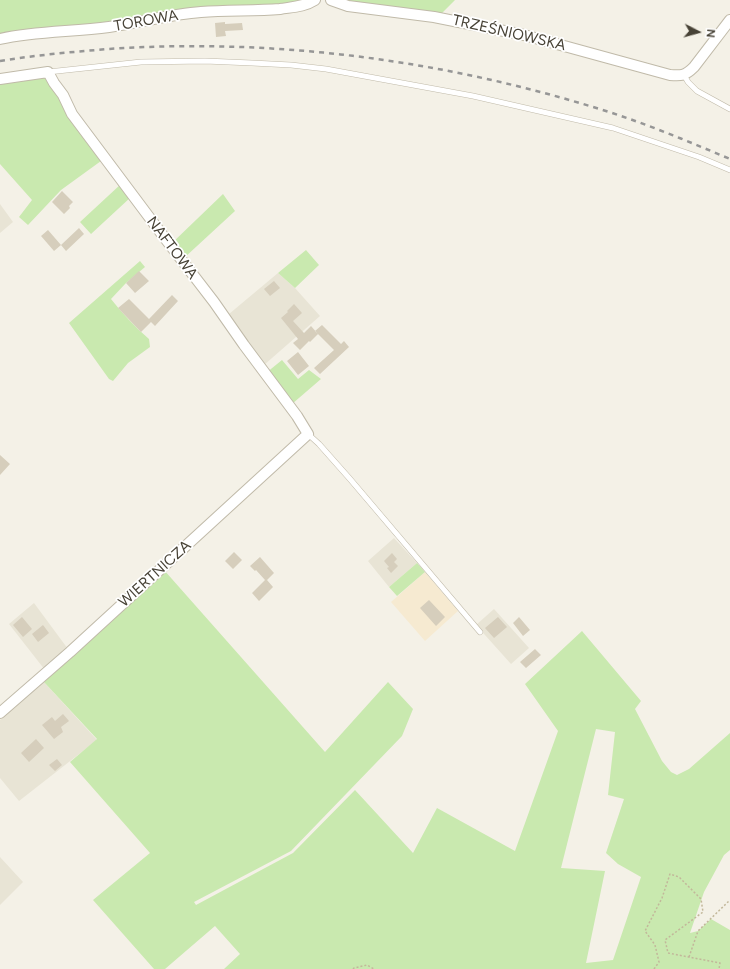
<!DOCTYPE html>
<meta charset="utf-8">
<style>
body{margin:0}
#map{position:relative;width:730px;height:969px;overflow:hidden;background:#f4f1e7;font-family:Figtree,sans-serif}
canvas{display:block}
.north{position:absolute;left:678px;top:12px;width:40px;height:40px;-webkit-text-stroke:3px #fff;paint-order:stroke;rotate:96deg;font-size:11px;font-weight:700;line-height:16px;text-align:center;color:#474236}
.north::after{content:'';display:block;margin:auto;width:14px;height:18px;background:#474236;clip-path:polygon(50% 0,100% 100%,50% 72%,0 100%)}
</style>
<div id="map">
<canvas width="730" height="969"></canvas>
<div class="north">N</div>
</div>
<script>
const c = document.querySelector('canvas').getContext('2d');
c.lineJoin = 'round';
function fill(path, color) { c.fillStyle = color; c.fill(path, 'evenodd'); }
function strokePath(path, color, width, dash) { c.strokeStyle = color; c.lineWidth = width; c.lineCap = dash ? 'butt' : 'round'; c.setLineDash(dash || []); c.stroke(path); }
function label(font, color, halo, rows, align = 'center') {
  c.font = font + ' Figtree,sans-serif'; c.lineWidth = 3.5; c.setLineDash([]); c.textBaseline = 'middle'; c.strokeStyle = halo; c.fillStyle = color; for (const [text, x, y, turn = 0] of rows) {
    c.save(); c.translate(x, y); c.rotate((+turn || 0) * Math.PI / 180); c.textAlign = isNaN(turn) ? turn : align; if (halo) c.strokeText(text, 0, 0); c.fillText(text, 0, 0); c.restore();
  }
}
fill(new Path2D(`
 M0,204L13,222L0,233Z
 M278,273L295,288L320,316L264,365L229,314Z
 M394,538L417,563L389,587L368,561Z
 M34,603L68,649L45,670L9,624Z
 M494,609L529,648L511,664L476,625Z
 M43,681L97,740L19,801L0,778V720Z
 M0,857L23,882L0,905Z`), '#e8e4d5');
fill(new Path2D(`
 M425,572L458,611L425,641L391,602Z`), '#f6ead1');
fill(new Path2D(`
 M0,0H307L296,4L0,36Z
 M341,0H455L440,15Z
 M48,72L65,111L101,161L61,190L28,225L19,217L32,200L0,164V81Z
 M121,184L131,197L91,234L80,222Z
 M223,194L235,211L184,258L171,244Z
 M306,250L319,265L295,288L278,273Z
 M140,261L145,267L126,283L111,299C122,313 135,327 149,339L150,347L128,363L113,381L109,379L69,323Z
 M282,360L298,379L309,370L321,379L292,404L266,373Z
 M417,563L425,572L397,596L389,587Z
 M164,570L325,752L388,682L413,709L402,736L291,851L194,902L196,905L293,853L355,790L413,853L437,808L515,851L558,731L525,684L582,631L641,701L635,709L662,761L671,772L677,775L689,769L730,733V850L724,855L704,892L690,933L698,931L711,919L730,930V969H224L240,954L215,926L165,969H154L93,900L150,853L70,762L97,739L43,681ZM596,729L615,732L608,795L624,799L606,853L618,864L641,877L613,960L586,963L605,871L561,868Z`), '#c9e9af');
fill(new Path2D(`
 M225,22V24L242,23L243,30L225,31L226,36L216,37L215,23Z
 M62,191L73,202L69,206L70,208L64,214L52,202Z
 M79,228L84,234L66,251L61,245Z
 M48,230L61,245L54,251L41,236Z
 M139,271L149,281L135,293L126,283Z
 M274,281L280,288L270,296L264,289Z
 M172,295L178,301L155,326L151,322L141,332L118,308L129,299L149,319Z
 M294,304L302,313L293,321L304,333L311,326L318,334L310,342L309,341L300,350L293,343L298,339L281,318L288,312L287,311Z
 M322,325L341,344L344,341L349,347L320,374L314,368L334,350L315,331Z
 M298,352L309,366L298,375L287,361Z
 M0,455L10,464L0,475Z
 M234,552L242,560L233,569L225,561Z
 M392,553L397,559L394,562L398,566L391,573L387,568L389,567L384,561Z
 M260,557L274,573L267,580L273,587L259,601L252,593L265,580L256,570L255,571L250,566Z
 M429,600L445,617L436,626L420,608Z
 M22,617L32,629L23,637L13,625Z
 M498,617L507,627L494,638L485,628Z
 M519,617L530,630L523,636L513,623Z
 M43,625L49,633L38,642L32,634Z
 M535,649L541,655L526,668L520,662Z
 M63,714L69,721L61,727L63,732L54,739L42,725L52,717L55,721Z
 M36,739L44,748L29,762L21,753Z
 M57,759L62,765L55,771L49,765Z`), '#d6cebc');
const service = new Path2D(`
 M48,72L141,62L205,61L252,63L291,65L326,69L473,96L613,128L699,157L730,170
 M684,75L688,82L697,91L730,109
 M308,434L319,444L350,479L480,632`);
const minor = new Path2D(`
 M331,0L348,6L434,17L524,35L670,75C681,76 685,76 694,67L730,20
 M0,39C35,31 73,32 109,27C140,23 170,14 201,12C228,10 254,11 280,9C292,7 304,7 315,0
 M0,79L48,72L54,83L63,95L72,114L164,237L214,302L244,345L297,416L308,434L70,652L0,713`);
strokePath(service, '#c0baa9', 6);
strokePath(minor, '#c0baa9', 12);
strokePath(new Path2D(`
 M689,957L698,931L730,900
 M353,969L354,968L367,965L374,969
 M654,969L659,962L655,945L645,931L662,898L670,874L679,877L701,899L703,912L665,940L668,953L720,963L719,969`), '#c2b79a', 1.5, [2, 2]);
strokePath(service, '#fff', 5);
strokePath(minor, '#fff', 10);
strokePath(new Path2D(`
 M0,61C36,55 72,52 108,49C272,38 436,59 593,107C640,121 685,140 730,159`), '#969696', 2.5, [5, 5]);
label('15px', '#474236', '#fff', [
 ["TOROWA",146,21,-10],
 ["TRZEŚNIOWSKA",509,33,13],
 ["NAFTOWA",172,248,53],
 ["WIERTNICZA",155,574,-42]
]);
</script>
